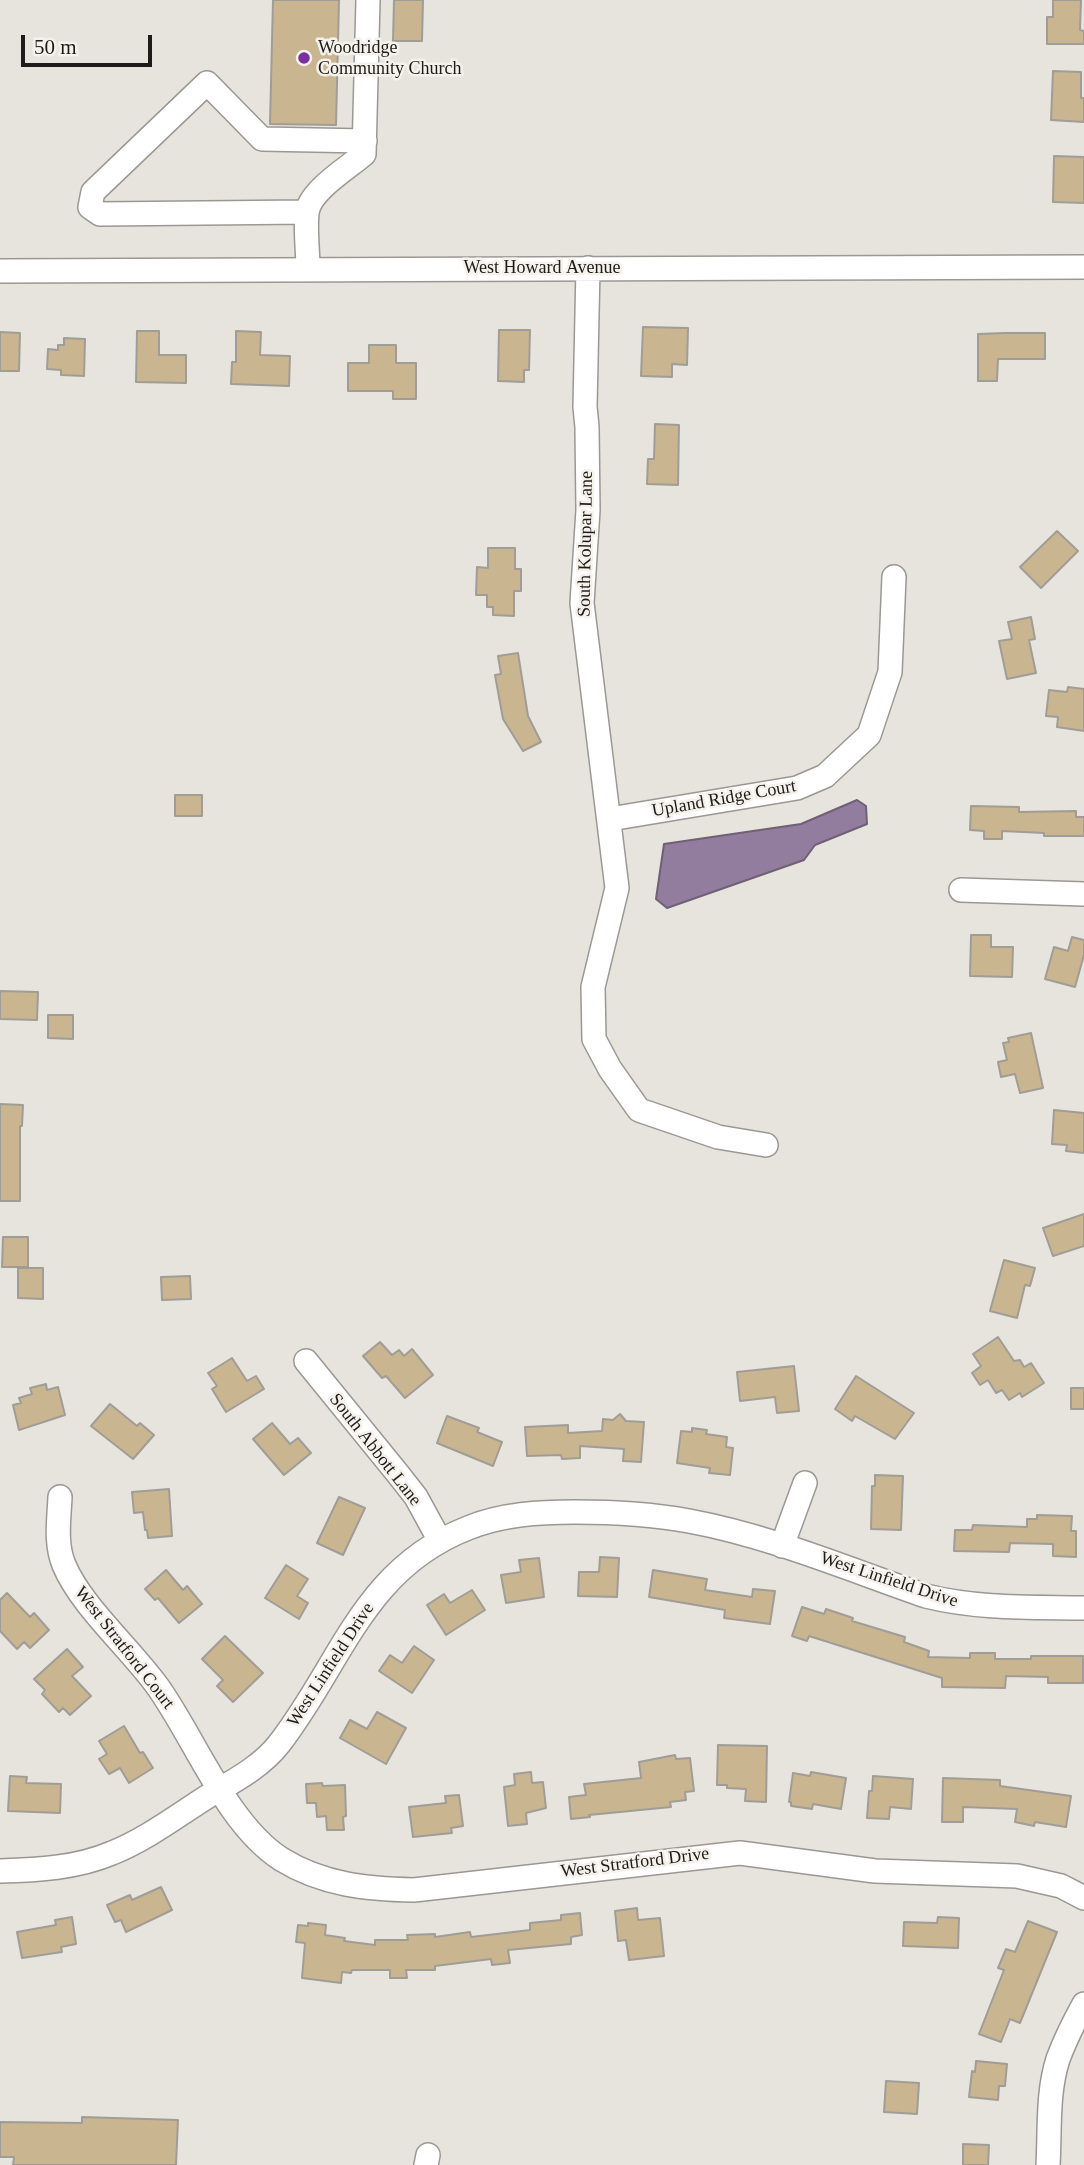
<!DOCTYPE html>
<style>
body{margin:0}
#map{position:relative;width:1084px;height:2165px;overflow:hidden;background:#e7e4de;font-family:"Times New Roman",serif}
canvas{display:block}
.scale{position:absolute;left:21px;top:35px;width:131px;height:32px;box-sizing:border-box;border:4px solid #1d1c1a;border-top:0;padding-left:9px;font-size:21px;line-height:24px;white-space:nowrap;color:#1d1c1a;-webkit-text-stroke:5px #f5f1eb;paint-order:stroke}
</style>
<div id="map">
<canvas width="1084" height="2165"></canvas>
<div class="scale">50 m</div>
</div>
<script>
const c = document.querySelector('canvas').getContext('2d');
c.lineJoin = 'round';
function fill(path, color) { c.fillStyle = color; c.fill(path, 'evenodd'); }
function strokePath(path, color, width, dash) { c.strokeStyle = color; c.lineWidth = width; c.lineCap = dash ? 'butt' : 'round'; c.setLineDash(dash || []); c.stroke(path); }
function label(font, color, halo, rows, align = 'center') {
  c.font = font + ' "Times New Roman",serif'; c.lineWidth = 5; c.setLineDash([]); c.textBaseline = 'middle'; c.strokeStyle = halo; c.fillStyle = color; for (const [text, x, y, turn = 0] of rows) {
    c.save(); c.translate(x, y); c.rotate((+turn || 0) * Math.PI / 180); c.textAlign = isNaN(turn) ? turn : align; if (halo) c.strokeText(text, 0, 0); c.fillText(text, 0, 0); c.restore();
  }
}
const water = new Path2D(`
 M857,800L866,806L867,824L815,845L804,860L667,908L656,899L664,844L801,824Z`);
fill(water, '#927d9e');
strokePath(water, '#6f6076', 2);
const building = new Path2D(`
 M273,0H339L336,125L270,124Z
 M394,0H423L422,41H393Z
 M1053,0H1081L1080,30L1084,31V44H1047V17H1053Z
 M1053,71L1081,72V98H1084V122L1051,120Z
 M1054,156L1084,157V203L1053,202Z
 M643,327L688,328L687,365L672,364V377L641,376Z
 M499,330H530L529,370H524V382L498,381Z
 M137,331H159V355H186V383L136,382Z
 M236,331L261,332L260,355L290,356L289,386L231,384L232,362H236Z
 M0,332L20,333L19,371H0Z
 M1005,333H1045V359H998L997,381H978V334Z
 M64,338L85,339L84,376L61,375V370L47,369L48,349L58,350V345H64Z
 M369,345H396V363H416V399H393V391H348V363H369Z
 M655,424L679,425L678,485L647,484L648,459H654Z
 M1057,531L1078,551L1041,588L1020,567Z
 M488,548H515V569H521V591H514V616L493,615V607H487V595H476L477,567L488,568Z
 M1031,617L1035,639L1029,640L1036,673L1007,679L999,641L1012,639L1008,622Z
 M518,653L528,716L541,742L523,751L503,719L495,675L501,674L498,656Z
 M1068,687L1084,689V731L1057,727L1058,717L1046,716L1049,690L1067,692Z
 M175,795H202V816H175Z
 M971,806L1019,807V812L1076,811V817H1084V836H1044V833L1002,831V839H984V831L970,830Z
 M971,935H991V947H1013L1012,977L970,976Z
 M1072,937L1084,940V955L1075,987L1045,979L1054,947L1068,951Z
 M0,991L38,992L37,1020L0,1019Z
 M48,1015H73V1039L48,1038Z
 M1031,1033L1043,1088L1020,1093L1015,1074L1001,1077L998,1062L1007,1060L1003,1043L1009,1042L1008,1038Z
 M0,1104L23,1105L22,1126H20V1201H0Z
 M1054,1110L1084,1113V1153L1066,1151L1067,1145L1052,1144Z
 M1084,1214V1246L1053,1256L1043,1228Z
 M3,1237H28V1267H2Z
 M1004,1260L1035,1268L1030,1286L1025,1285L1017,1318L990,1311Z
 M18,1268H43V1299L18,1298Z
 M190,1276L191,1299L162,1300L161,1277Z
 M998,1337L1014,1361L1020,1360L1024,1367L1031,1363L1044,1383L1022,1397L1020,1393L1009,1400L1002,1390L996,1393L988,1380L980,1385L972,1373L981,1366L973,1354Z
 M380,1342L392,1355L399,1350L404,1356L412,1349L433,1375L405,1398L386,1376L382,1378L363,1356Z
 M232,1358L247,1381L256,1376L264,1389L226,1412L212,1389L217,1386L208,1373Z
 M794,1366L799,1411L777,1413L775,1397L740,1401L737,1372Z
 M856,1376L914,1413L895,1439L855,1416L852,1421L835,1409Z
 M46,1384L47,1390L58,1387L65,1415L19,1430L13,1405L21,1403L19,1398L32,1394L30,1388Z
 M1071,1388H1084V1409H1071Z
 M110,1404L137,1426L140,1423L154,1435L133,1459L91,1426Z
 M620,1414L626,1421L644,1422L641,1462L623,1461L624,1449L580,1446V1458L562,1459L561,1455L527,1456L525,1427L568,1425V1433L602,1431L603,1419L613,1420Z
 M447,1416L479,1428L477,1432L502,1442L493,1466L437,1443Z
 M272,1423L290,1444L298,1438L311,1453L284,1475L253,1439Z
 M692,1428L707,1430L706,1434L727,1437L726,1447L733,1448L730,1475L709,1473L710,1468L677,1463L681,1431L692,1432Z
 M875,1475L903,1476L901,1530L871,1529L872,1486H875Z
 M169,1489L172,1536L148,1538L147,1530H145L143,1512L134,1513L132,1492Z
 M339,1497L365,1508L343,1555L317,1543Z
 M1037,1515L1072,1516L1071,1531H1076V1557L1053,1556V1544L1010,1543L1009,1552L954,1551L955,1530H972L973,1525L1027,1527V1519H1037Z
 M600,1557L619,1558L617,1597L578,1596L579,1572H599Z
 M539,1558L544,1597L506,1603L501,1575L521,1572L519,1560Z
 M286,1565L308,1579L297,1596L308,1603L299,1619L265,1598Z
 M166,1570L183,1590L187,1586L202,1604L179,1623L158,1598L155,1600L145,1589Z
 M653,1570L707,1579L705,1590L752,1597L753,1589L775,1591L770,1624L724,1618L725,1610L649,1597Z
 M472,1590L485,1610L446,1635L427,1605L444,1594L450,1603Z
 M7,1593L30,1617L34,1613L49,1630L30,1648L24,1642L17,1649L0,1631V1600Z
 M802,1607L824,1614L826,1609L853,1618L852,1621L905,1637L904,1642L929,1651L928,1657L970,1658V1653H995V1659H1031V1656H1083V1683H1048V1677L1006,1676L1005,1688L942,1687V1678L809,1636L807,1641L792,1636Z
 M225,1636L263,1673L233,1702L217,1686L223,1680L202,1659Z
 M414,1646L434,1660L412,1693L379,1671L390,1655L402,1663Z
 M67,1649L83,1667L72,1676L91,1696L70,1715L63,1708L59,1712L42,1694L45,1690L34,1679Z
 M377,1712L406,1728L386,1764L340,1738L350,1720L367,1729Z
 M124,1726L140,1753L143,1752L153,1768L129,1783L120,1768L109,1774L99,1759L107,1754L99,1741Z
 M718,1745L767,1746L766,1802L745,1801L746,1789L727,1788V1785H717Z
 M675,1755L676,1759L690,1758L694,1791L685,1792L686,1800L670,1802L671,1807L589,1815L590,1817L571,1819L569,1797L586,1795L584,1784L641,1778L639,1762Z
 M531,1772L532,1783L543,1782L546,1808L526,1813L527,1824L508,1826L504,1787L515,1785L514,1774Z
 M811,1772L846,1778L841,1809L813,1804L812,1809L791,1806V1802H789L793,1773L810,1776Z
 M10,1776L27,1777L26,1783L61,1784L60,1813L8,1811Z
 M873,1776L913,1779L911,1809L890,1807L889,1819L867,1818L869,1791H872Z
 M943,1778L1000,1780V1786L1071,1796L1066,1827L1035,1822L1034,1826L1015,1822L1017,1809L963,1807V1822H942Z
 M322,1783L323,1786L345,1785L346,1816L343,1817L344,1830H327L326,1816L317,1817L316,1803H307L306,1784Z
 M459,1795L463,1826L451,1828L452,1833L413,1837L409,1807L446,1803L445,1796Z
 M161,1887L172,1910L126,1932L121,1920L115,1922L107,1905L130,1895L132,1900Z
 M637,1908L638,1920L660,1918L664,1956L629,1960L626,1940L618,1941L615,1911Z
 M580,1913L582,1935L571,1937V1944L508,1950L510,1963L492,1965L491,1959L435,1966V1970H406L407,1978H390V1970H352L351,1973L342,1972L341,1983L302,1978L305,1943L296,1942L298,1925L308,1926V1923L326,1925L325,1935L345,1938L344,1941L375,1945V1940H408L407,1935L435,1934V1937L470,1932L471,1937L530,1930V1923L561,1920V1915Z
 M72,1917L76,1944L61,1947L62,1952L22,1958L17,1932L56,1925L55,1920Z
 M938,1917L959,1918L958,1948L903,1946L904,1922L937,1923Z
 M1028,1921L1057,1932L1020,2023L1010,2019L1001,2042L979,2034L1004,1970L998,1968L1006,1949L1015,1952Z
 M976,2061L1007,2064L1005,2086H999L998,2100L969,2097L972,2071L975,2072Z
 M886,2081L919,2083L917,2114L884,2112Z
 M82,2117L178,2120L176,2165H13L14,2157H0V2122L82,2123Z
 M963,2144L989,2145L988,2165H963Z`);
fill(building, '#cab591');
strokePath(building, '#a09d97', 2);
const minor = new Path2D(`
 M307,212L100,214L90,207L93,192L207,83L262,139L365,141
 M588,268L585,407L587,427L588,510L582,603L617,888L593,987L594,1039L610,1069L639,1110L718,1137L766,1145
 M308,269C308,251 305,231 307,213C309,191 348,168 364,154L368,0
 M0,271L1084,267
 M610,819L797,788L825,776L869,735L890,672L894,577
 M961,890L1084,894
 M306,1361L398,1474L416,1497L440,1541
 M60,1497C59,1520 55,1543 64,1565C81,1606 131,1649 158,1687C195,1739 227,1824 281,1859C323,1885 367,1889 414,1890L740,1853L875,1871L1017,1876L1061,1886L1084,1898
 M782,1546L805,1483
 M0,1871C37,1870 77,1868 112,1853C147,1839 178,1815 210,1795C234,1781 262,1766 279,1744C342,1663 363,1569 468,1528C502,1514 540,1512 575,1512C613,1512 651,1514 689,1521C770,1536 848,1569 926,1596C978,1609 1031,1607 1084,1608
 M426,2165L428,2155
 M1048,2165C1050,2131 1047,2093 1058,2059C1065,2040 1074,2022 1084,2004`);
strokePath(minor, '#9b9893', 26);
strokePath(minor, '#fff', 23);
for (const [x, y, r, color] of [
 [304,58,7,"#7c2fa0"]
]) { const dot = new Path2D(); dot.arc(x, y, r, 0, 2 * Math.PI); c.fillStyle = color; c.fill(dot); strokePath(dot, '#f5f1eb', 2.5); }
label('18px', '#1d1c1a', '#f5f1eb', [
 ["Woodridge",318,48],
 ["Community Church",318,69]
], 'left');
label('18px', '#1d1c1a', '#f5f1eb', [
 ["West Howard Avenue",542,268],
 ["South Kolupar Lane",586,544,-89],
 ["Upland Ridge Court",724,799,-10],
 ["South Abbott Lane",375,1450,52],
 ["West Linfield Drive",889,1580,18],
 ["West Stratford Court",124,1648,52],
 ["West Linfield Drive",331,1665,-57],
 ["West Stratford Drive",635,1863,-7]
]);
</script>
